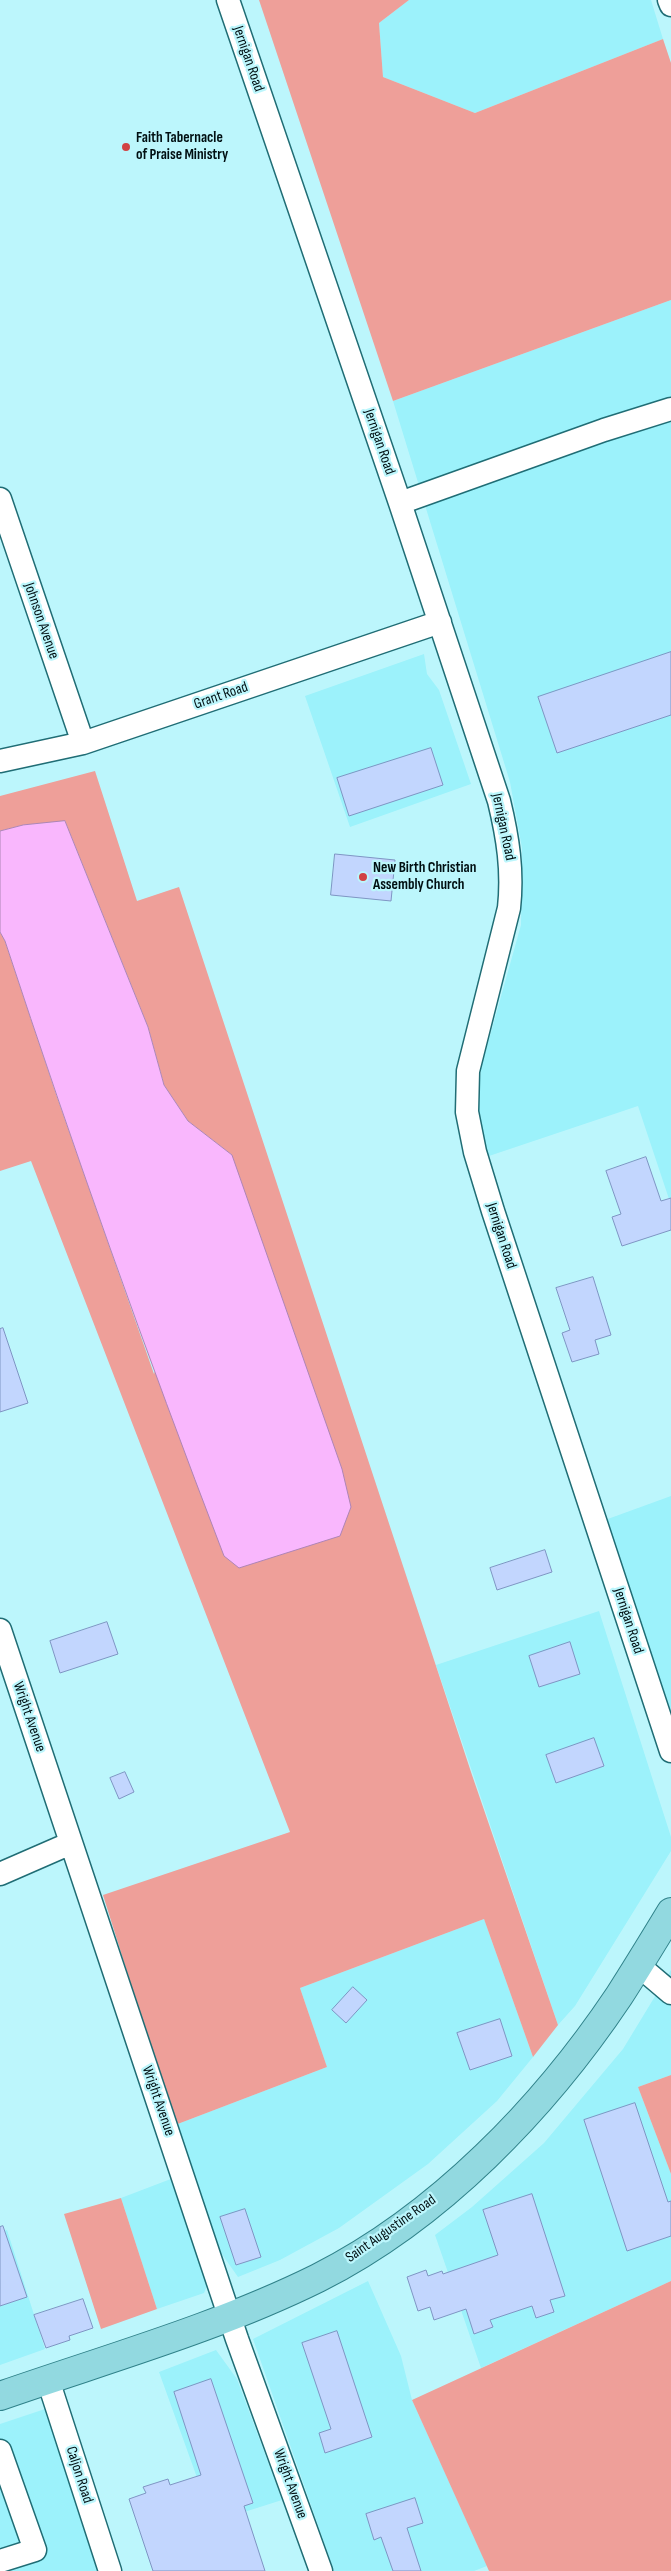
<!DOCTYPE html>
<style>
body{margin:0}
canvas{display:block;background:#bcf6fc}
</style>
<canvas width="671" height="2571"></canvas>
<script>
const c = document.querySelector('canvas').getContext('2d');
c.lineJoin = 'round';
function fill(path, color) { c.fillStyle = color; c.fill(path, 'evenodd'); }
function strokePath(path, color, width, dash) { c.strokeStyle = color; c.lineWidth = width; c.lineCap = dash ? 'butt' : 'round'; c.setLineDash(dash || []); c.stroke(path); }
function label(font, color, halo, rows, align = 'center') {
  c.font = font + ' "Sofia Sans Condensed",sans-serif'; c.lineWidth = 4.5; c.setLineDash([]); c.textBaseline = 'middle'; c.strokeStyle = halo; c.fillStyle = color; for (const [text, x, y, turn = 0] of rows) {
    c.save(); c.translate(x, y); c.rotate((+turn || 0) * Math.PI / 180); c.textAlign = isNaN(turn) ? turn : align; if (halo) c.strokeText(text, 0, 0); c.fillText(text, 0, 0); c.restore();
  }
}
fill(new Path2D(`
 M409,0H651L663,39L475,113L383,77L379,23Z
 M671,300V1205L638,1106L486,1157L477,1110L481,1068L521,925L522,848L510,782L393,401Z
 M424,654L427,674L439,690L471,784L350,827L305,696Z
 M671,1496V1714L605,1520Z
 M599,1611L671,1837V1851L575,2006L558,2025L436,1665Z
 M484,1919L533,2057L497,2101L428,2164L339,2228L280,2260L238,2277L212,2240L175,2125L327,2067L300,1988Z
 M671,1970V2075L638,2087L671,2174V2281L481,2368L435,2235L472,2207L544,2143L623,2049Z
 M176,2177L204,2267L207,2286L204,2293L157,2309L121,2198Z
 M7,2230L45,2349L0,2365V2232Z
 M368,2281L401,2356L412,2400L487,2566L474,2571H334L253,2339Z
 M216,2350L237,2379L282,2500L213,2522L159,2372Z
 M51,2407L99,2571H0V2424Z`), '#9cf2fb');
fill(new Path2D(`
 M259,0H409L379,23L383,77L475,113L663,39L671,63V300L393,401Z
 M95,771L137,901L179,887L472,1775L558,2025L533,2057L484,1919L300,1988L327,2067L175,2125L103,1895L290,1832L31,1161L0,1171V932L5,941L56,1094L154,1374L232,1155L188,1121L164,1085L148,1027L65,821L23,825L0,831V796Z
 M671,2075V2174L638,2087Z
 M121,2198L157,2309L101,2329L64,2214Z
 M671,2281V2571H489L412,2400Z`), '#ee9f99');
const water = new Path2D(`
 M65,821L148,1027L164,1085L188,1121L232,1155L342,1469L351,1507L340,1536L239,1568L224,1556C146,1353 73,1148 5,941L0,932V831L23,825Z`);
fill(water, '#f9b7fd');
strokePath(water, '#ae85b6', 1);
const building = new Path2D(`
 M671,652V715L557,753L538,697Z
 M431,748L443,785L349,816L337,778Z
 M335,854L395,860L391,901L331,895Z
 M646,1157L661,1201L671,1198V1230L622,1246L612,1217L621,1214L606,1171Z
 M593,1277L611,1335L595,1340L599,1354L572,1362L562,1333L570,1330L556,1288Z
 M3,1328L28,1403L0,1412V1329Z
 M545,1550L552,1572L497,1590L490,1568Z
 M107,1622L118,1654L60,1673L50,1641Z
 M570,1642L580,1674L539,1687L529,1656Z
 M594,1738L604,1766L556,1783L546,1755Z
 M125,1772L134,1792L119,1799L110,1778Z
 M353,1987L367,2000L346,2023L332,2010Z
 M500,2019L512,2056L470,2070L457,2033Z
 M635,2103L668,2202L671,2201V2236L627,2251L584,2120Z
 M532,2194L565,2296L550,2300L554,2312L536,2318L532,2306L490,2320L493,2327L474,2334L466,2309L434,2320L430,2307L418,2311L407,2277L426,2270L428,2276L442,2271L443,2274L498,2255L483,2210Z
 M245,2209L261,2257L236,2265L220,2217Z
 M3,2226L27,2297L0,2306V2227Z
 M83,2299L93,2328L69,2336L70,2340L46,2348L34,2315Z
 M337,2331L372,2437L325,2453L319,2433L331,2429L302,2343Z
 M211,2379L253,2503L244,2506L265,2571H153L129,2499L146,2493L143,2487L168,2479L170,2485L201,2475L174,2392Z
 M415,2498L423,2523L407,2528L421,2571H393L381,2537L374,2540L366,2514Z`);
fill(building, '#c2d6fe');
strokePath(building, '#7f95c3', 1);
const minor = new Path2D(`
 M228,0L400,503L499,801C508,838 513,871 509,908L468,1071L467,1112L475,1152L493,1211L671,1751
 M669,0L671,5
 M0,499L83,743
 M400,503L604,430L671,409
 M0,761L83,743L440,622
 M0,1630L237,2339L321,2571
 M0,1874L71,1843
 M638,1965L671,1993
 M48,2380L110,2571
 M0,2451L35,2550L0,2561`);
const major = new Path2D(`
 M0,2396C106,2359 217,2328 318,2278C439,2217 544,2108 619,1996C637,1968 654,1940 671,1912`);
strokePath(minor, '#206d75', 25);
strokePath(major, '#30828a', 30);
strokePath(minor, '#fff', 22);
strokePath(major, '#92d9e0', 28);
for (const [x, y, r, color] of [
 [126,147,5,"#d14243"],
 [363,877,5,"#d14243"]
]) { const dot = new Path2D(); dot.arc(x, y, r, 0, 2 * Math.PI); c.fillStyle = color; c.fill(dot); strokePath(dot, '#bcf6fc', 2); }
label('15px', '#000f12', '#bcf6fc', [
 ["Jernigan Road",248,59,71],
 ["Jernigan Road",379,442,71],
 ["Johnson Avenue",41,621,71],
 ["Grant Road",221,696,-19],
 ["Jernigan Road",503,827,78],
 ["Jernigan Road",501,1236,72],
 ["Jernigan Road",628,1621,72],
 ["Wright Avenue",29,1717,71],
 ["Wright Avenue",158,2101,71],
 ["Saint Augustine Road",391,2229,-35],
 ["Caljon Road",79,2475,72],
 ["Wright Avenue",290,2484,70]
]);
label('bold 15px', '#000f12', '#bcf6fc', [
 ["Faith Tabernacle",136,138],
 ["of Praise Ministry",136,155],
 ["New Birth Christian",373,868],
 ["Assembly Church",373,885]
], 'left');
</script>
